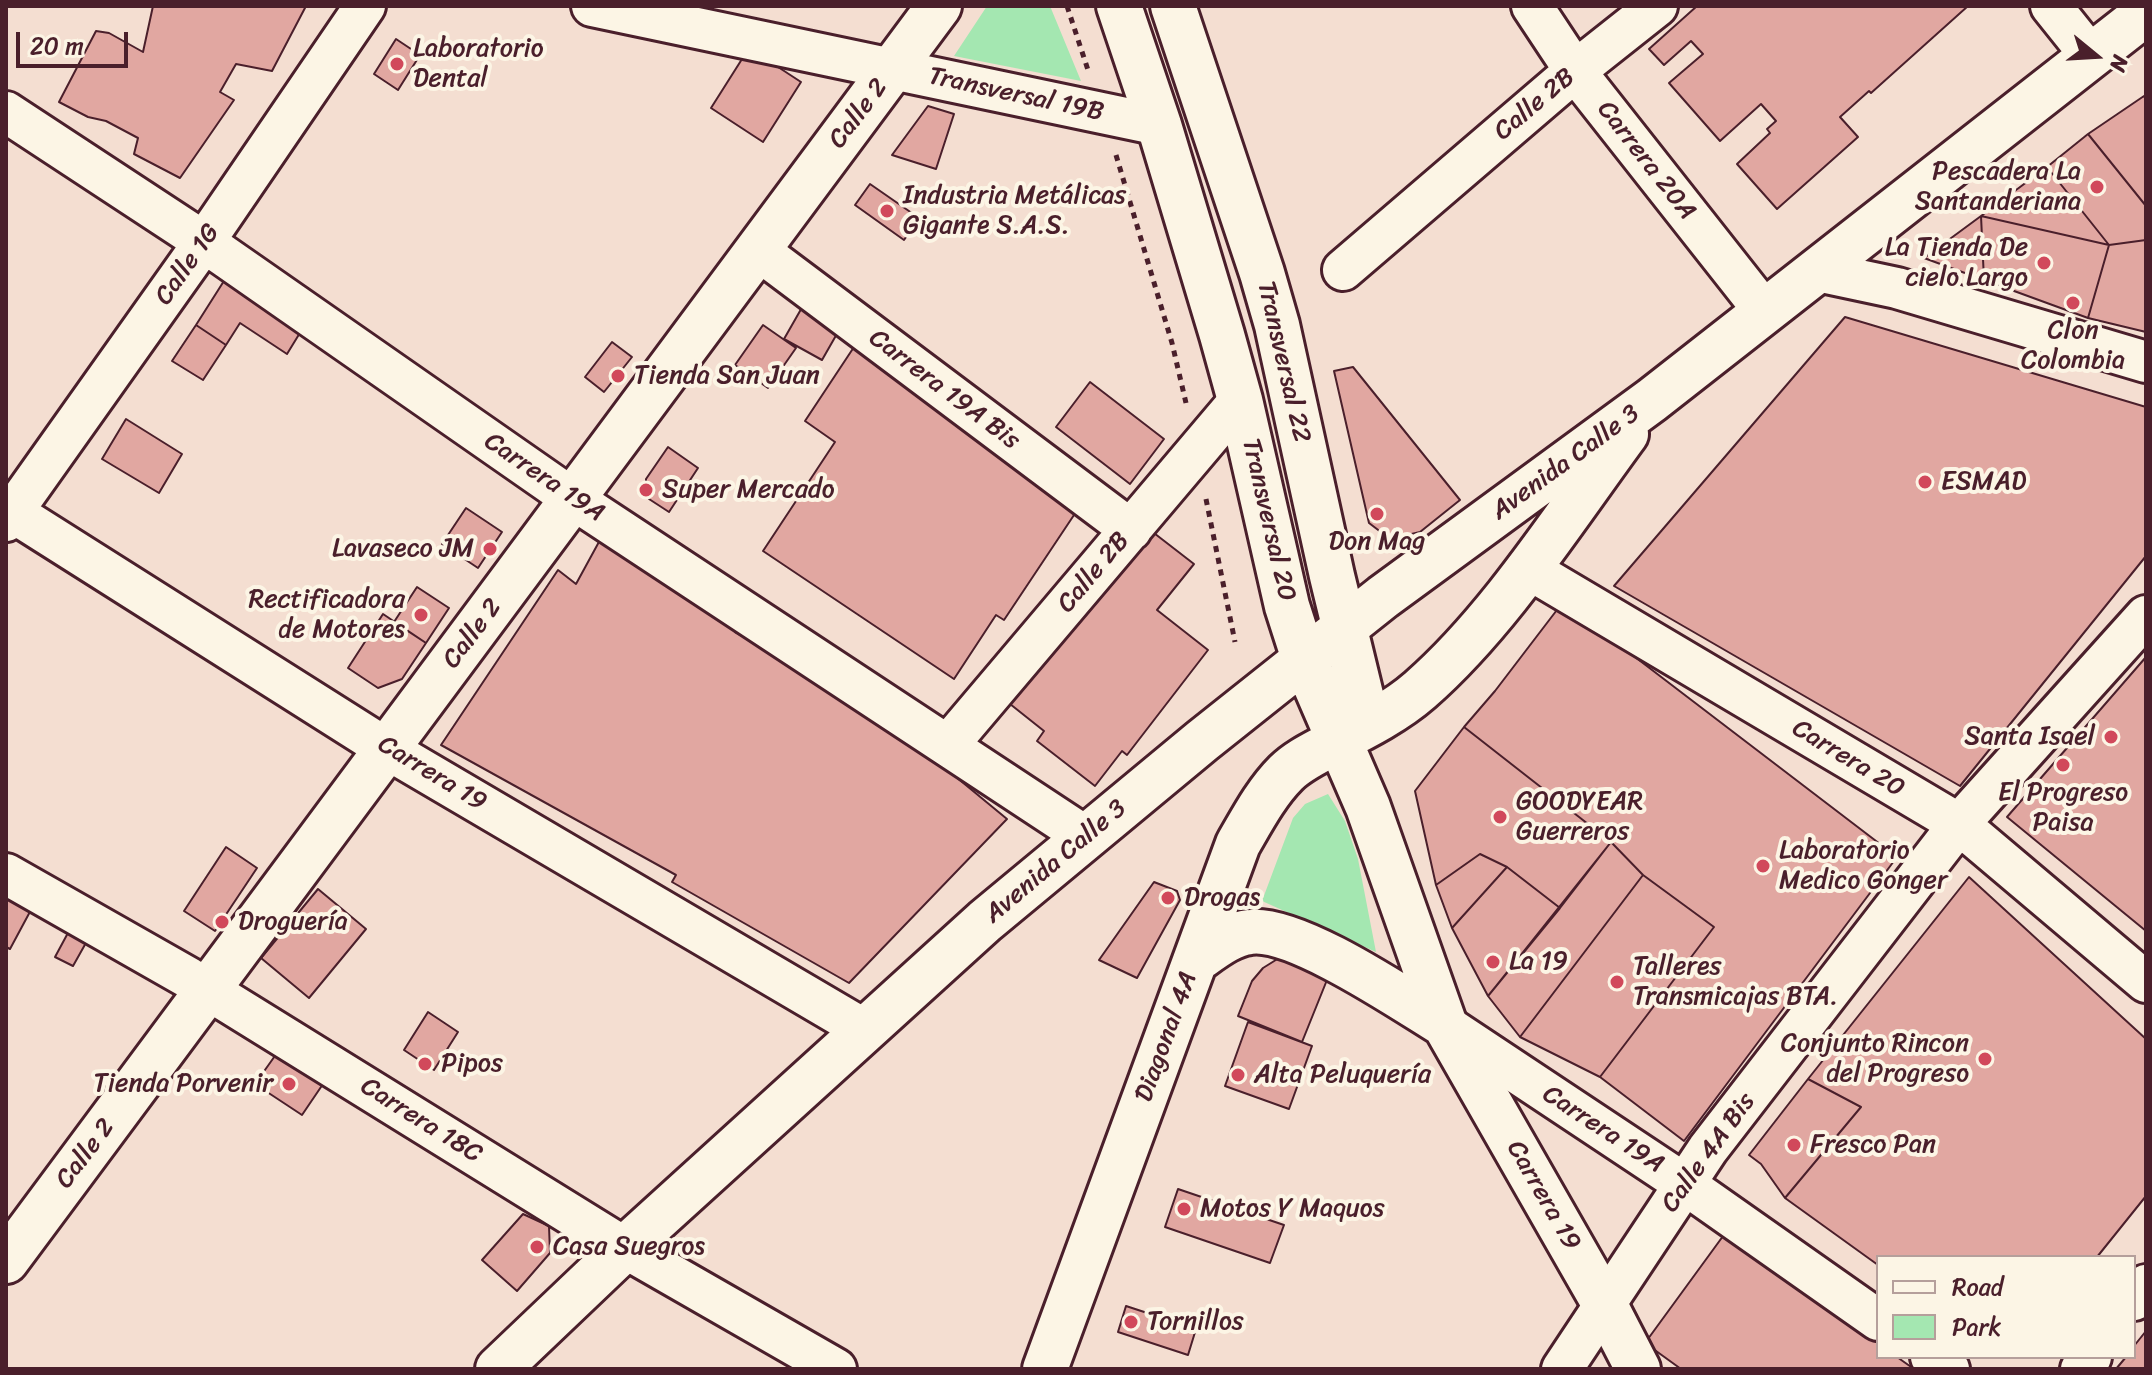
<!DOCTYPE html>
<meta charset="utf-8">
<style>
body{margin:0}
#map{position:relative;width:2152px;height:1375px;overflow:hidden;background:#f4ded1;font-family:Sriracha,sans-serif}
canvas{display:block}
.frame{position:absolute;inset:0;border:8px solid #4a1f2b;pointer-events:none}
.legend{position:absolute;left:1876px;top:1255px;width:260px;height:104px;box-sizing:border-box;background:#fcf5e5;border:2px solid #b59f9b;margin:0;padding:10px 14px;list-style:none;font-size:24px;color:#4a1f2b}
.legend li{display:flex;align-items:center;gap:16px;height:40px}
.legend b{width:40px;border:2px solid #b59f9b}
.north{position:absolute;left:2056px;top:16px;width:80px;height:80px;-webkit-text-stroke:6px #fcf5e5;paint-order:stroke;rotate:108deg;font-size:22px;font-weight:700;line-height:32px;text-align:center;color:#4a1f2b}
.north::after{content:'';display:block;margin:auto;width:28px;height:36px;background:#4a1f2b;clip-path:polygon(50% 0,100% 100%,50% 72%,0 100%)}
.scale{position:absolute;left:16px;top:32px;width:112px;height:36px;box-sizing:border-box;border:4px solid #4a1f2b;border-top:0;padding-left:10px;font-size:24px;line-height:28px;white-space:nowrap;color:#4a1f2b;-webkit-text-stroke:6px #fcf5e5;paint-order:stroke}
</style>
<div id="map">
<canvas width="2152" height="1375"></canvas>
<div class="frame"></div>
<ul class="legend">
<li><b style="height:10px;background:#fcf5e5"></b>Road</li>
<li><b style="height:22px;background:#a4e7b1"></b>Park</li>
</ul>
<div class="north">N</div>
<div class="scale">20 m</div>
</div>
<script>
const c = document.querySelector('canvas').getContext('2d');
c.lineJoin = 'round';
function fill(path, color) { c.fillStyle = color; c.fill(path, 'evenodd'); }
function strokePath(path, color, width, dash) { c.strokeStyle = color; c.lineWidth = width; c.lineCap = dash ? 'butt' : 'round'; c.setLineDash(dash || []); c.stroke(path); }
function label(font, color, halo, rows, align = 'center') {
  c.font = font + ' Sriracha,sans-serif'; c.lineWidth = 8; c.setLineDash([]); c.textBaseline = 'middle'; c.strokeStyle = halo; c.fillStyle = color; for (const [text, x, y, turn = 0] of rows) {
    c.save(); c.translate(x, y); c.rotate((+turn || 0) * Math.PI / 180); c.textAlign = isNaN(turn) ? turn : align; if (halo) c.strokeText(text, 0, 0); c.fillText(text, 0, 0); c.restore();
  }
}
fill(new Path2D(`
 M987,6H1050L1081,81L954,56Z
 M1328,794L1345,821L1358,859L1376,952L1262,901L1293,818L1305,804Z`), '#a4e7b1');
const building = new Path2D(`
 M153,6H306L272,71L236,64L220,92L234,100L180,178L134,154L138,138L106,121L88,117L59,102L96,31L109,33L143,52Z
 M1697,6H1968L1871,93L1869,91L1840,117L1858,137L1777,209L1737,164L1770,133L1767,129L1776,121L1761,104L1720,141L1669,83L1703,54L1691,41L1664,65L1649,49Z
 M396,39L420,55L398,90L374,74Z
 M749,48L801,82L763,142L711,108Z
 M2144,96L2146,100V206L2088,134Z
 M928,106L954,114L936,169L892,155Z
 M2088,134L2146,206V240L2109,245L2047,167Z
 M2047,167L2109,245L1981,216Z
 M870,184L919,218L904,240L855,205Z
 M1981,216L2109,245L2088,318L1984,280Z
 M1981,216L1984,280L1924,258Z
 M2146,240V332L2088,318L2109,245Z
 M229,273L306,323L287,354L240,323L226,345L196,325Z
 M804,304L842,325L822,360L784,339Z
 M1845,317L2146,407V556L1960,786L1614,586Z
 M196,325L226,345L203,380L172,361Z
 M763,325L796,348L768,388L735,365Z
 M612,342L632,357L604,392L585,377Z
 M854,347L1010,450L1003,460L1078,509L1004,620L996,615L954,679L763,551L835,442L805,421Z
 M1353,367L1460,500L1420,532L1390,539L1369,523L1334,371Z
 M1090,382L1164,439L1130,484L1056,427Z
 M126,419L182,454L159,493L102,459Z
 M668,447L698,468L669,512L649,499L646,487V479Z
 M466,508L502,532L478,568L442,544Z
 M1141,523L1194,564L1157,610L1208,650L1127,755L1122,751L1095,786L1037,741L1044,731L1005,700Z
 M600,540L739,624L735,632L914,731L910,739L1007,819L849,983L672,882L676,875L441,745L558,570L576,584Z
 M417,587L449,608L426,643L394,622Z
 M1563,602L1897,857L1684,1141L1600,1077L1714,927L1643,875L1611,842L1464,727L1495,691Z
 M383,614L426,643L402,679L378,688L348,668Z
 M2146,657V931L2007,817Z
 M1464,727L1611,842L1560,908L1507,867L1480,854L1436,885L1415,791Z
 M1611,842L1643,875L1520,1037L1488,996Z
 M226,847L257,868L215,931L184,911Z
 M1480,854L1507,867L1452,928L1436,885Z
 M1507,867L1560,908L1488,996L1452,928Z
 M1643,875L1714,927L1600,1077L1520,1037Z
 M1969,877L2146,1039V1196L2097,1257H1878V1265L1785,1198L1861,1107L1808,1079Z
 M1154,882L1177,891L1180,900L1137,978L1099,960Z
 M318,889L366,929L309,998L261,958Z
 M6,894L32,908L10,949L6,947Z
 M69,931L87,941L73,966L55,957Z
 M1279,958L1331,970L1302,1042L1238,1016L1252,981L1263,968Z
 M428,1012L458,1032L434,1070L404,1050Z
 M1248,1022L1312,1046L1289,1109L1225,1086Z
 M277,1053L323,1084L302,1115L255,1084Z
 M1808,1079L1861,1107L1785,1198L1761,1164L1749,1155Z
 M1178,1189L1284,1225L1270,1263L1165,1227Z
 M523,1214L549,1226L550,1253L517,1291L482,1260Z
 M1726,1232L1878,1343V1357H1897L1914,1369H1681L1645,1343Z
 M1126,1306L1196,1329L1188,1355L1118,1332Z
 M2146,1331V1369H2116L2126,1357H2134V1346Z`);
fill(building, '#e1a7a1');
strokePath(building, '#4a1f2b', 2);
const street = new Path2D(`
 M592,6L1159,125
 M1532,6L1575,71L1765,312
 M2051,6L2091,56
 M6,112L204,242L573,499L1086,837
 M758,250L1131,530
 M1343,270L1575,71L1657,6
 M1817,271L1897,288L2146,362
 M6,508L387,749L865,1030
 M6,521L204,242L365,6
 M1527,568L1959,824L2146,982
 M948,745L1240,400
 M6,874L189,978L625,1248L836,1369
 M1445,1025L1686,1185L1878,1320
 M2134,1300L2146,1285
 M1931,1357L1949,1369
 M1562,1369L1708,1149L1959,824L2146,616
 M2081,1369L2091,1357`);
const secondary = new Path2D(`
 M1119,6L1159,125L1222,335L1240,400L1287,606L1304,659L1368,807L1445,1025L1604,1303L1638,1369
 M1173,6L1262,273L1277,325L1332,576L1368,724
 M1195,961C1211,950 1230,934 1250,932C1296,926 1404,1000 1445,1025
 M6,1261L939,6
 M498,1369L625,1248L985,921L1202,741L1383,597L1652,400L2146,13
 M1045,1369L1238,844C1252,820 1266,793 1286,773C1300,759 1320,751 1337,741C1365,727 1396,711 1420,690C1498,622 1564,518 1626,434`);
strokePath(street, '#4a1f2b', 46);
strokePath(secondary, '#4a1f2b', 50);
strokePath(new Path2D(`
 M1067,6L1088,70
 M1116,155L1172,343L1186,403
 M1206,499L1235,642`), '#4a1f2b', 5, [6, 6]);
strokePath(street, '#fcf5e5', 40);
strokePath(secondary, '#fcf5e5', 44);
for (const [x, y, r, color] of [
 [397,64,8,"#d1495b"],
 [2097,187,8,"#d1495b"],
 [887,211,8,"#d1495b"],
 [2044,263,8,"#d1495b"],
 [2073,303,8,"#d1495b"],
 [618,376,8,"#d1495b"],
 [1925,482,8,"#d1495b"],
 [646,490,8,"#d1495b"],
 [1377,514,8,"#d1495b"],
 [490,549,8,"#d1495b"],
 [421,615,8,"#d1495b"],
 [2111,737,8,"#d1495b"],
 [2063,765,8,"#d1495b"],
 [1500,817,8,"#d1495b"],
 [1763,866,8,"#d1495b"],
 [1168,898,8,"#d1495b"],
 [222,922,8,"#d1495b"],
 [1493,962,8,"#d1495b"],
 [1617,982,8,"#d1495b"],
 [1985,1059,8,"#d1495b"],
 [425,1064,8,"#d1495b"],
 [1238,1075,8,"#d1495b"],
 [289,1084,8,"#d1495b"],
 [1794,1145,8,"#d1495b"],
 [1184,1209,8,"#d1495b"],
 [537,1247,8,"#d1495b"],
 [1131,1322,8,"#d1495b"]
]) { const dot = new Path2D(); dot.arc(x, y, r, 0, 2 * Math.PI); c.fillStyle = color; c.fill(dot); strokePath(dot, '#fcf5e5', 3); }
label('26px', '#4a1f2b', '#fcf5e5', [
 ["Laboratorio",413,49],
 ["Dental",413,79],
 ["Pescadera La",2081,172,"right"],
 ["Santanderiana",2081,202,"right"],
 ["Industria Metálicas",903,196],
 ["Gigante S.A.S.",903,226],
 ["La Tienda De",2028,248,"right"],
 ["cielo Largo",2028,278,"right"],
 ["Clon",2073,331,"center"],
 ["Colombia",2073,361,"center"],
 ["Tienda San Juan",634,376],
 ["ESMAD",1941,482],
 ["Super Mercado",662,490],
 ["Don Mag",1377,542,"center"],
 ["Lavaseco JM",474,549,"right"],
 ["Rectificadora",405,600,"right"],
 ["de Motores",405,630,"right"],
 ["Santa Isael",2095,737,"right"],
 ["El Progreso",2063,793,"center"],
 ["Paisa",2063,823,"center"],
 ["GOODYEAR",1516,802],
 ["Guerreros",1516,832],
 ["Laboratorio",1779,851],
 ["Medico Gonger",1779,881],
 ["Drogas",1184,898],
 ["Droguería",238,922],
 ["La 19",1509,962],
 ["Talleres",1633,967],
 ["Transmicajas BTA.",1633,997],
 ["Conjunto Rincon",1969,1044,"right"],
 ["del Progreso",1969,1074,"right"],
 ["Pipos",441,1064],
 ["Alta Peluquería",1254,1075],
 ["Tienda Porvenir",273,1084,"right"],
 ["Fresco Pan",1810,1145],
 ["Motos Y Maquos",1200,1209],
 ["Casa Suegros",553,1247],
 ["Tornillos",1147,1322]
], 'left');
label('26px', '#4a1f2b', '#fcf5e5', [
 ["Transversal 19B",1016,95,12],
 ["Calle 2B",1535,105,-40],
 ["Calle 2",859,114,-53],
 ["Carrera 20A",1646,161,52],
 ["Calle 1G",188,265,-55],
 ["Transversal 22",1283,362,77],
 ["Carrera 19A Bis",944,390,37],
 ["Avenida Calle 3",1566,463,-36],
 ["Carrera 19A",544,478,34],
 ["Transversal 20",1268,520,77],
 ["Calle 2B",1094,573,-50],
 ["Calle 2",473,634,-53],
 ["Carrera 20",1848,759,31],
 ["Carrera 19",432,774,31],
 ["Avenida Calle 3",1056,862,-40],
 ["Diagonal 4A",1167,1037,-70],
 ["Carrera 18C",421,1121,32],
 ["Carrera 19A",1603,1130,33],
 ["Calle 4A Bis",1709,1153,-54],
 ["Calle 2",86,1154,-53],
 ["Carrera 19",1543,1196,60]
]);
</script>
